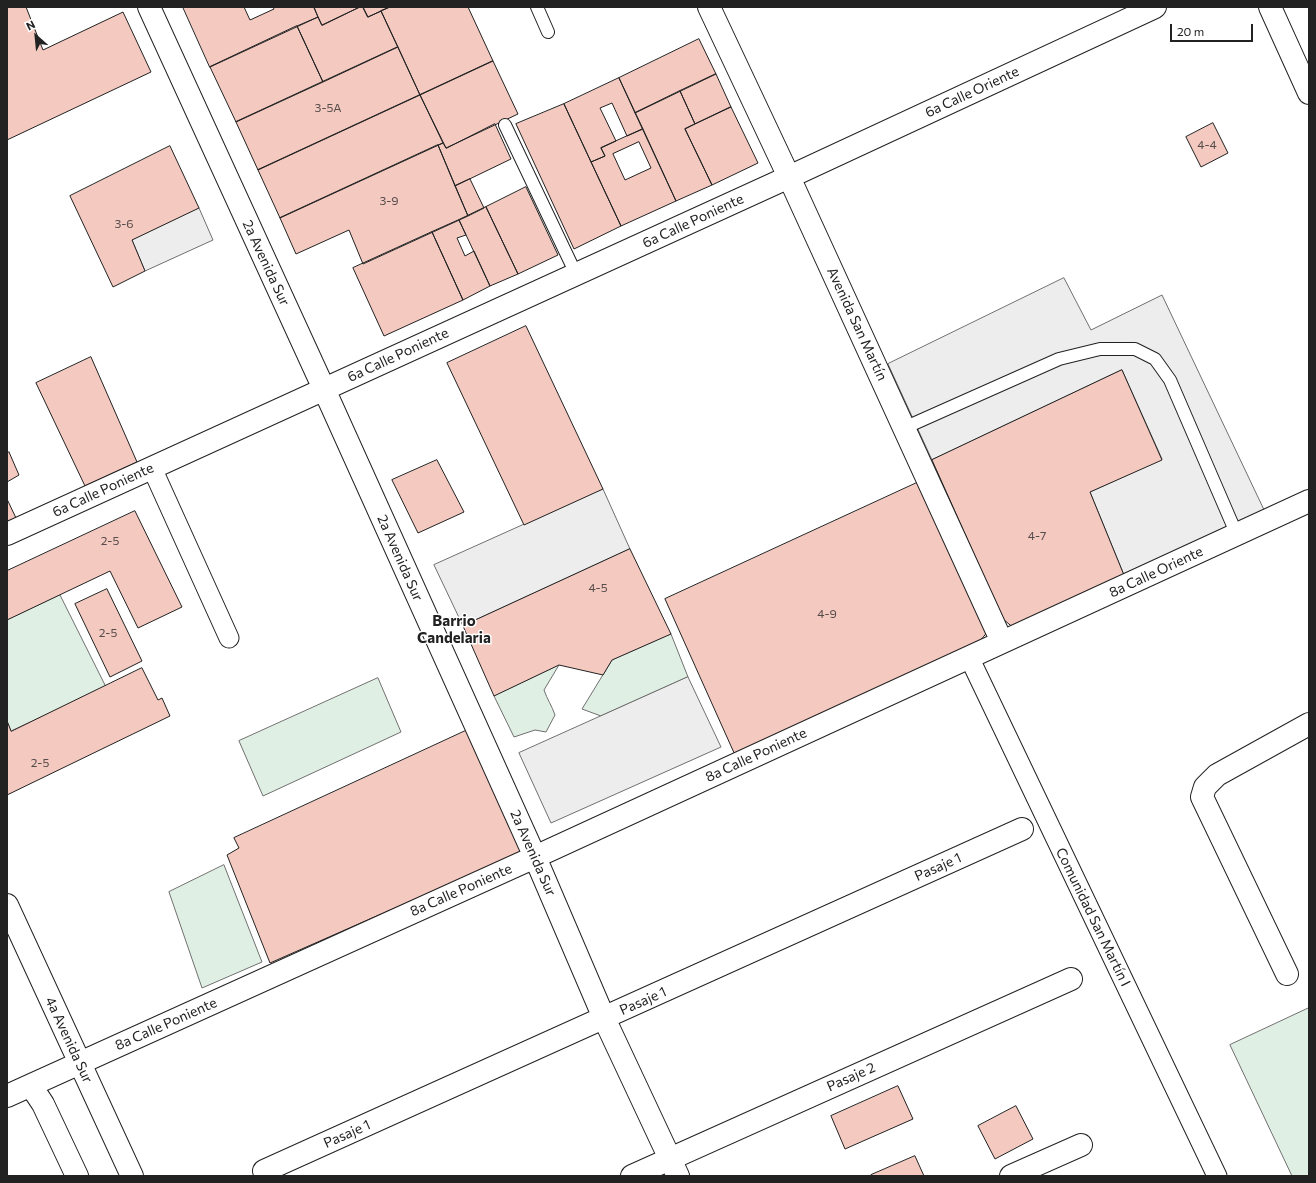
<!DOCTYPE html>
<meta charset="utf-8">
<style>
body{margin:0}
#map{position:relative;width:1316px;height:1183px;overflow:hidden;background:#fff;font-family:Commissioner,sans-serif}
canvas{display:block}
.frame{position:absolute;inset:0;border:8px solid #222;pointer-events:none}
.north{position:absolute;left:16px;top:16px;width:40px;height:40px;-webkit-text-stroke:3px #fff;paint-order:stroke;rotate:333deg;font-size:11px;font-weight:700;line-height:16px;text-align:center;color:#222}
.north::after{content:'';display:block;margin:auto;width:14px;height:18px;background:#222;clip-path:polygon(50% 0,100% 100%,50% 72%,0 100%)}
.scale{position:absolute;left:1170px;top:24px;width:83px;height:18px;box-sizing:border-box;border:2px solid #222;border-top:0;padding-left:5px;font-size:12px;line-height:14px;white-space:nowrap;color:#222;-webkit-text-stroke:3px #fff;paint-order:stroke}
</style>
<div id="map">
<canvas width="1316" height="1183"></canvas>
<div class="frame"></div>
<div class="north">N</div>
<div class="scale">20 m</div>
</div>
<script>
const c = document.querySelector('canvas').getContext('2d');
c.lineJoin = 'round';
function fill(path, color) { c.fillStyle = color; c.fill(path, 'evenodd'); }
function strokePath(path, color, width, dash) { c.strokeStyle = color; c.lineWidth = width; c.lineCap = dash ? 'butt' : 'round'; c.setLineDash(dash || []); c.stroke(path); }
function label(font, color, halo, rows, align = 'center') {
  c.font = font + ' Commissioner,sans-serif'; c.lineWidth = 3; c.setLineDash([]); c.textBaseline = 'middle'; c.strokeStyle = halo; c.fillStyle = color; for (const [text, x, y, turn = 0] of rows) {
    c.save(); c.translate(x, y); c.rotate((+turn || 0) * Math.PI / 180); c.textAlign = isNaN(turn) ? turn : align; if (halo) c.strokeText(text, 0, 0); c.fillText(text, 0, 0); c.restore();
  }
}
const green = new Path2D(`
 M60,595L106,687L11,731L7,721V620Z
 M671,634L688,677L601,716L582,709L612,660Z
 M559,665L544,690C547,699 552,706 555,715L546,732L535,730L514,737L494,696Z
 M378,678L401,732L263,796L239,741Z
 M224,865L262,962L202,988L169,892Z
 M1309,1008V1176H1292L1230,1045Z`);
fill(green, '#e0efe3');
strokePath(green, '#6f6f6f', 1);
const parking = new Path2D(`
 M199,208L213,240L145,271L132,240Z
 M1064,278L1091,330L1162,295L1266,514L1126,580L1090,492L1162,459L1122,370L932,460L888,364Z
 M603,489L630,549L463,626L434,565Z
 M688,677L721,747L551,823L519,753Z`);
fill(parking, '#ededed');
strokePath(parking, '#6f6f6f', 1);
const building = new Path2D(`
 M7,7H26L43,50L123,12L151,72L7,140Z
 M183,7H244L250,20L274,9L273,7H314L318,17L210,67Z
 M314,7H360L322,25Z
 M360,7H363L368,17L381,11L398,47L323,82L297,26L318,17L322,25Z
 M363,7H390L368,17Z
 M390,7H468L493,61L420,95L381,11Z
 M297,26L323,82L236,122L210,67Z
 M699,39L716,74L635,113L619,78Z
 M398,47L420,95L258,170L236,122Z
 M493,61L518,114L446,148L420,95Z
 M716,74L731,107L695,124L680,91Z
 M619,78L643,129L627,136L612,103L600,108L616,141L601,148L605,156L591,162L564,104Z
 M680,91L695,124L685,129L712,185L676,201L635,113Z
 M420,95L443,143L280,218L258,170Z
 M564,104L621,226L574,249L516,124Z
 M731,107L758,163L712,185L685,129Z
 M1213,123L1228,153L1201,167L1186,137Z
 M495,124L511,159L455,186L438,145L443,143L446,148Z
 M643,129L676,201L621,226L591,162L605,156L601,148ZM639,142L651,168L625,180L613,154Z
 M438,145L468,216L363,264L349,230L296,254L280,218Z
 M170,146L199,208L132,240L145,271L113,287L70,196Z
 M470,179L484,208L468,216L455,186Z
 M526,187L558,255L518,274L486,207Z
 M486,207L518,274L490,286L459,220Z
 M459,220L466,235L457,238L465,256L474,251L490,286L463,300L432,232Z
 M432,232L463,300L384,336L353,268Z
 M526,326L603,489L524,525L447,363Z
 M91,357L137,462L85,486L36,383Z
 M1122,370L1162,460L1090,492L1126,580L1016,630L1003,619L932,460Z
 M9,452L19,475L7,482V454Z
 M437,460L464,512L418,533L392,480Z
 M921,481L989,630L975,647L735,755L665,599Z
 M7,499L16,518L7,522Z
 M135,511L182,607L138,628L110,571L7,620V571Z
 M630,549L671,634L612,660L603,675L559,665L494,696L463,626Z
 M107,589L142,661L110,677L75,604Z
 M142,668L158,700L162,698L170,716L7,795V721L11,731Z
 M474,727L529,849L270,963L227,855L239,848L234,838Z
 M898,1086L913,1119L845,1149L831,1116Z
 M1016,1106L1033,1139L995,1159L978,1126Z
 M915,1156L924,1176H871V1175Z`);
fill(building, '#f3c9c0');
strokePath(building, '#222', 1);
const service = new Path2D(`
 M537,7L548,32
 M505,125L576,274
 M904,428L1059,359L1100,349H1135L1155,359L1170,380L1237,535`);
const pedestrian = new Path2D(`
 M152,468L229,638
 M969,657L1217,1176`);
const minor = new Path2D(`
 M149,7L324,389L535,857L604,1018L678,1176
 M709,7L789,177L1002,642
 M1270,7L1309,93
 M7,534L789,177L1155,7
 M7,905L132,1176
 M1287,974L1202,797L1205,787L1217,775L1309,724
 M31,1086L43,1104L77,1176
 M7,1096L535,857L1309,501
 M264,1171L1022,829
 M632,1176L1071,979
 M1011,1176L1081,1145`);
strokePath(service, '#222', 14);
strokePath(pedestrian, '#222', 21);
strokePath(minor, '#222', 24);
strokePath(service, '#fff', 12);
strokePath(pedestrian, '#fff', 19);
strokePath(minor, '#fff', 22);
label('12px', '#564c4a', null, [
 ["3-5A",328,108],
 ["4-4",1207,145],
 ["3-9",389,201],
 ["3-6",124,224],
 ["4-7",1037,536],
 ["2-5",110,541],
 ["4-5",598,588],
 ["4-9",827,614],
 ["2-5",108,633],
 ["2-5",40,763]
]);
label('14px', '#222', '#fff', [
 ["6a Calle Oriente",972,92,-25],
 ["6a Calle Poniente",693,221,-25],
 ["2a Avenida Sur",266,263,65],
 ["Avenida San Martín",857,324,65],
 ["6a Calle Poniente",398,355,-25],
 ["6a Calle Poniente",103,490,-25],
 ["2a Avenida Sur",400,558,66],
 ["8a Calle Oriente",1156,572,-25],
 ["8a Calle Poniente",756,755,-25],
 ["2a Avenida Sur",533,853,66],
 ["Pasaje 1",938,867,-24],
 ["8a Calle Poniente",461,890,-24],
 ["Comunidad San Martín I",1093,917,64],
 ["Pasaje 1",643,1001,-24],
 ["8a Calle Poniente",166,1024,-24],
 ["4a Avenida Sur",69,1040,65],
 ["Pasaje 2",851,1077,-24],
 ["Pasaje 1",347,1134,-24]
]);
label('bold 15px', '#222', '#fff', [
 ["Barrio",454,621],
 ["Candelaria",454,638]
]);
</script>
